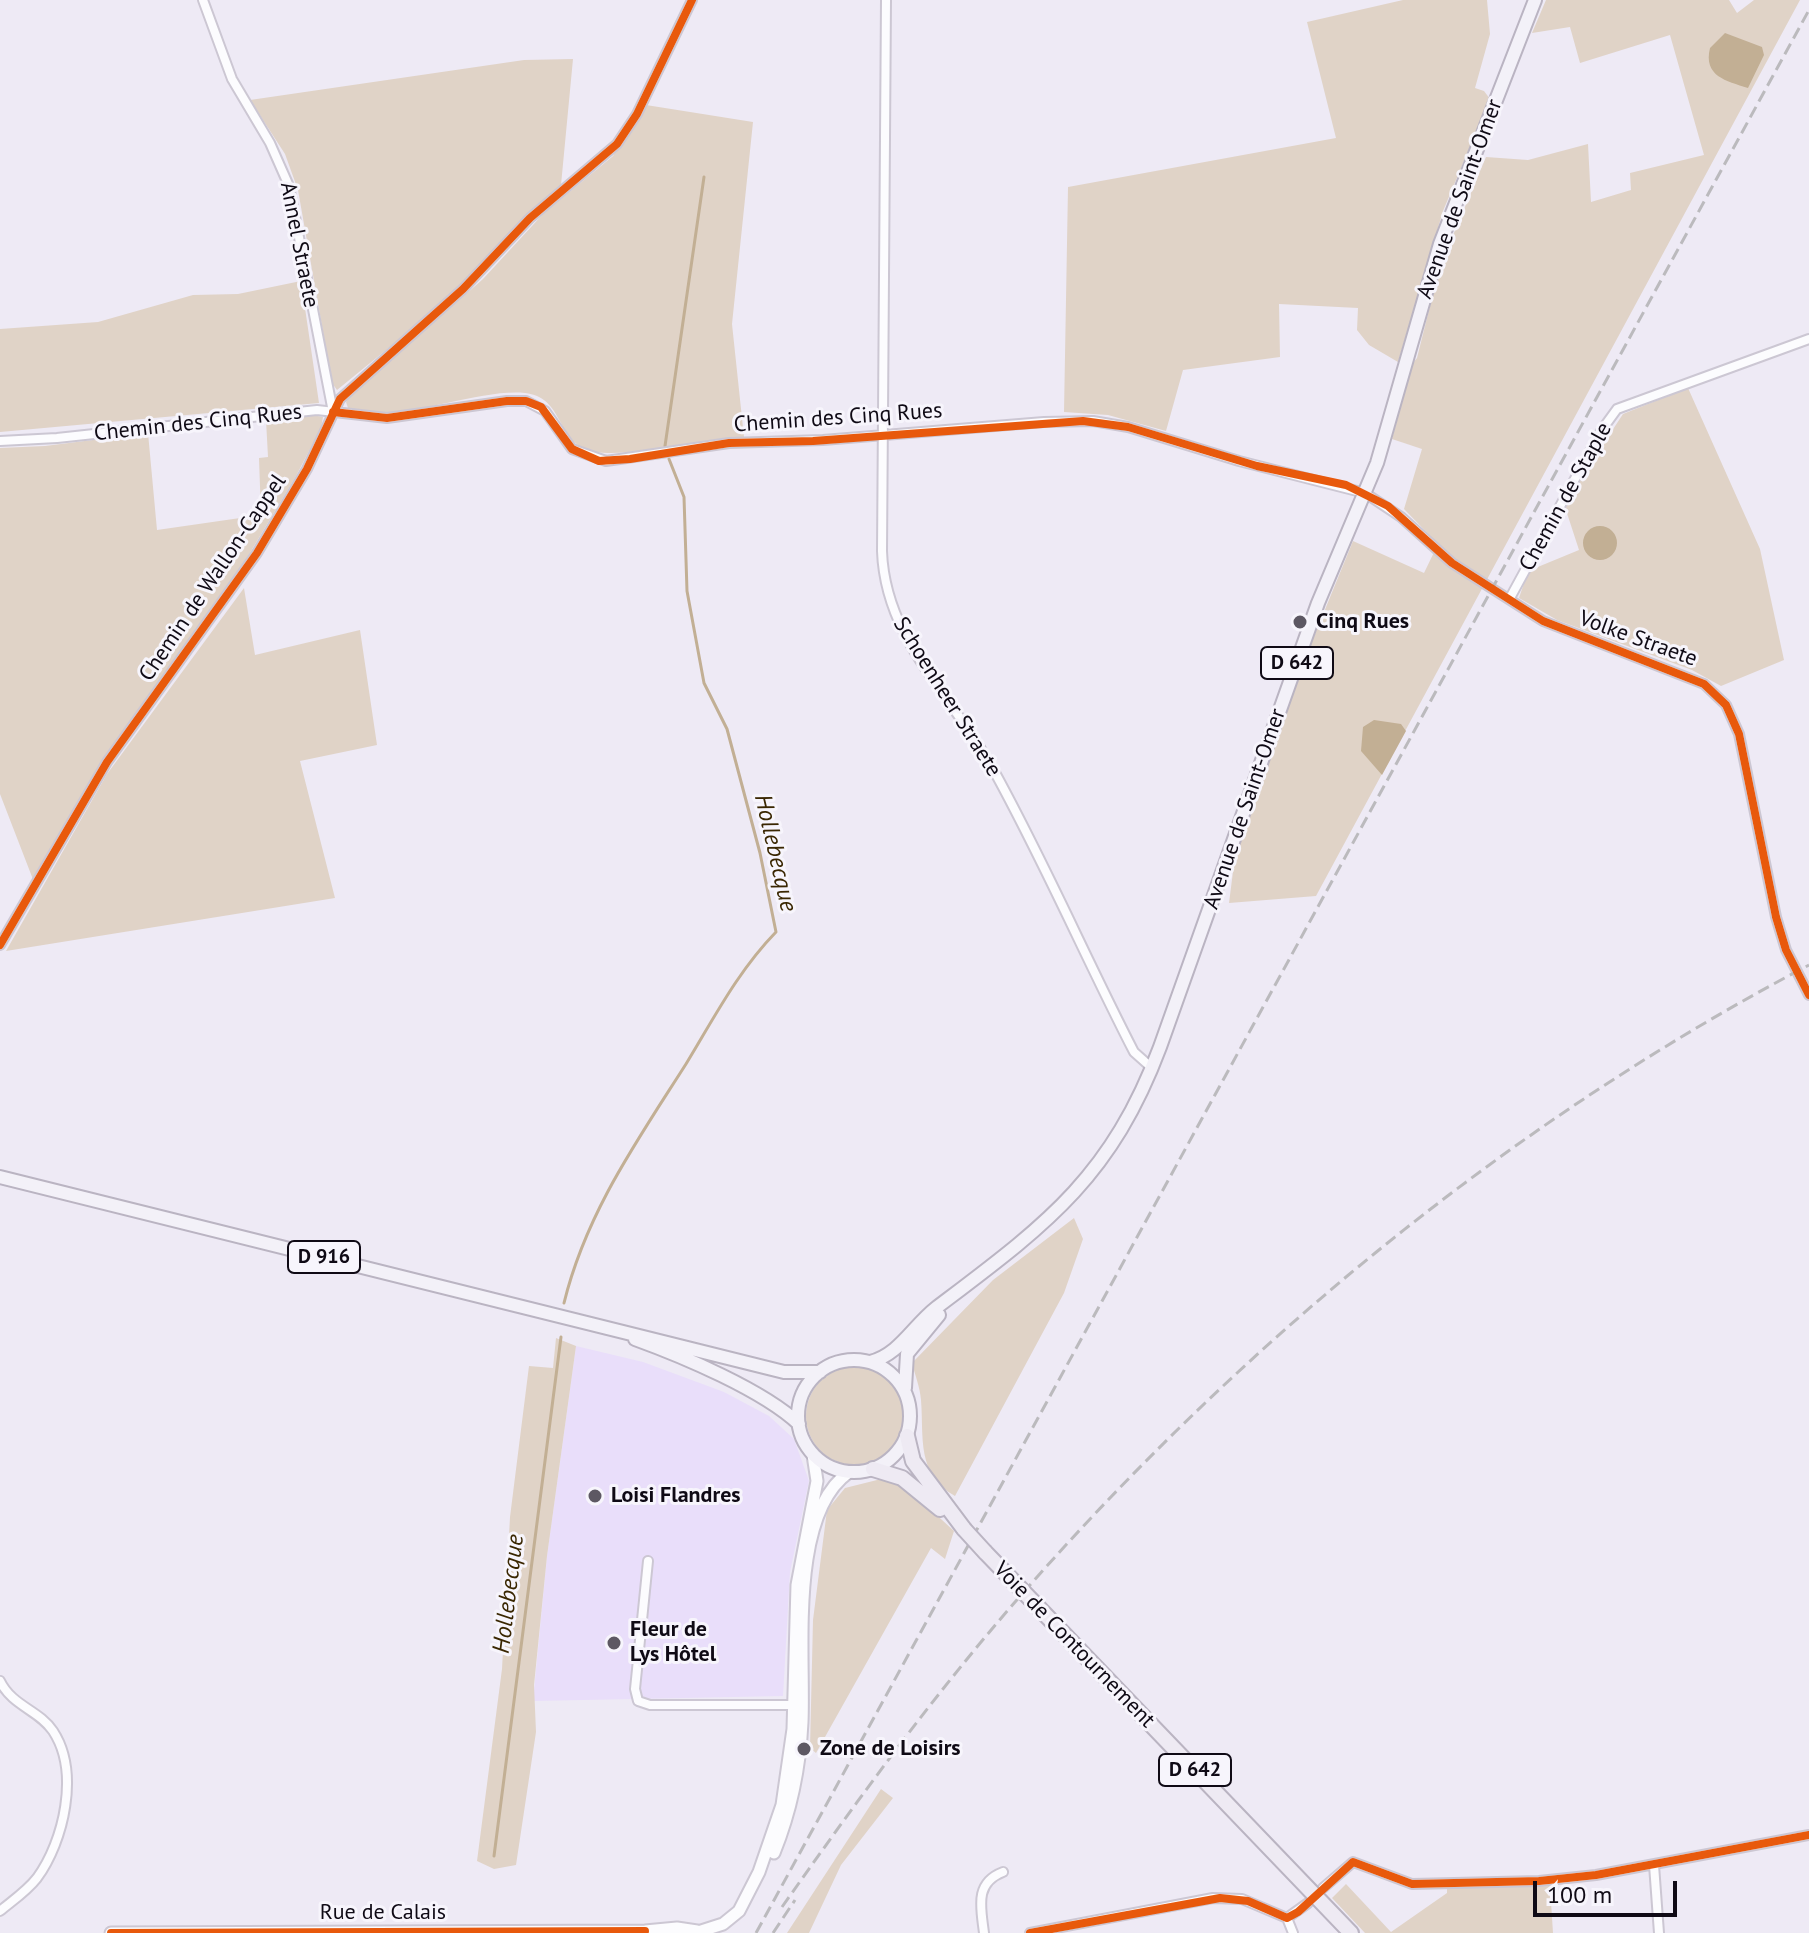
<!DOCTYPE html>
<meta charset="utf-8">
<style>
body{margin:0}
#map{position:relative;width:1809px;height:1933px;overflow:hidden;background:#eeeaf5;font-family:"PT Sans",sans-serif}
canvas{display:block}
.scale{position:absolute;left:1533px;top:1881px;width:144px;height:36px;box-sizing:border-box;border:4px solid #0f0a15;border-top:0;padding-left:10px;font-size:24px;line-height:28px;white-space:nowrap;color:#0f0a15;-webkit-text-stroke:6px #f7f5fc;paint-order:stroke}
</style>
<div id="map">
<canvas width="1809" height="1933"></canvas>
<div class="scale">100 m</div>
</div>
<script>
const c = document.querySelector('canvas').getContext('2d');
c.lineJoin = 'round';
function fill(path, color) { c.fillStyle = color; c.fill(path, 'evenodd'); }
function strokePath(path, color, width, dash) { c.strokeStyle = color; c.lineWidth = width; c.lineCap = dash ? 'butt' : 'round'; c.setLineDash(dash || []); c.stroke(path); }
function label(font, color, halo, rows, align = 'center') {
  c.font = font + ' "PT Sans",sans-serif'; c.lineWidth = 6; c.setLineDash([]); c.textBaseline = 'middle'; c.strokeStyle = halo; c.fillStyle = color; for (const [text, x, y, turn = 0] of rows) {
    c.save(); c.translate(x, y); c.rotate((+turn || 0) * Math.PI / 180); c.textAlign = isNaN(turn) ? turn : align; if (halo) c.strokeText(text, 0, 0); c.fillText(text, 0, 0); c.restore();
  }
}
fill(new Path2D(`
 M576,1346L643,1362L724,1392L769,1416L794,1439L809,1481L790,1572L783,1696L533,1701L547,1556Z`), '#e9defa');
fill(new Path2D(`
 M1403,0H1487L1490,34L1475,88L1484,91L1490,99L1443,211L1398,362L1369,345L1357,330L1358,308L1279,304L1280,357L1183,370L1166,431L1108,415L1064,412L1068,187L1336,138L1307,22Z
 M1546,0H1729L1737,13L1754,0H1800L1316,896L1229,903L1235,856L1295,683L1353,541L1424,573L1438,544L1404,509L1422,449L1392,439L1412,364L1417,358L1440,266L1486,157L1528,160L1588,144L1591,202L1631,190L1630,173L1704,155L1670,35L1580,63L1570,27L1532,33Z
 M573,59L561,185L527,214L440,306L337,390L332,383L298,190L285,154L250,100L524,60Z
 M646,105L753,122L732,324L744,437C708,439 612,462 585,449C556,436 562,397 525,393C476,388 394,426 348,408L346,402L350,396L483,279L544,213L613,156Z
 M301,281L319,403L0,432V329L98,322L193,295L238,294Z
 M1688,388L1760,549L1784,660L1721,686L1692,670L1557,620L1519,598L1528,571L1579,550L1564,504L1623,414Z
 M313,415L323,417L321,428L296,476L233,581L122,733L34,882L0,794V448L45,446L148,433L157,530L261,515L259,458L268,457L266,420Z
 M244,588L255,655L360,630L377,745L300,761L335,898L6,951L107,774Z
 M1074,1218L1083,1239L1064,1293L955,1496C916,1474 924,1438 921,1400C920,1387 915,1375 912,1363L993,1280Z
 M556,1338L576,1346L547,1556L534,1685L536,1732L516,1865L494,1869L477,1861L502,1669L510,1517L529,1366L553,1368Z
 M806 1416a49 49 0 1 1 98 0a49 49 0 1 1-98 0Z
 M885,1478L904,1485L954,1531L945,1559L931,1548L816,1753L810,1748L813,1620L827,1510L845,1488Z
 M881,1789L893,1798L841,1865L809,1933H787Z
 M1346,1884L1391,1932L1447,1893V1888L1550,1886L1553,1933H1365L1332,1898Z`), '#e0d3c7');
fill(new Path2D(`
 M1725,33L1762,47L1764,55L1748,88C1726,81 1703,76 1710,48Z
 M1583 543a17 17 0 1 1 34 0a17 17 0 1 1-34 0Z
 M1374,720L1401,724L1406,731L1382,775L1361,751L1363,727Z`), '#c2af94');
strokePath(new Path2D(`
 M665,446L704,177
 M564,1303C586,1213 637,1141 686,1064C714,1018 738,971 776,932L760,853L727,729L704,683L687,591L684,497L669,459
 M494,1856L561,1337`), '#c2af94', 3);
const street = new Path2D(`
 M203,0L232,79L270,143L289,186L333,412
 M886,0L882,551C885,640 953,696 993,769C1044,861 1086,959 1134,1052L1152,1068
 M0,441L57,438L317,410L387,418L507,401H526L545,411L572,449L606,461L729,443L823,440L1044,422L1093,421L1128,427L1239,461L1365,493L1401,517L1452,563L1543,621L1704,684L1726,705L1739,734L1776,917L1786,950L1809,995
 M1510,598L1601,431L1617,409L1809,339
 M0,945L107,762L257,553L307,469L340,399L463,289L530,218L617,144L637,114L692,0
 M648,1561L635,1689L638,1701L650,1705H797
 M0,1681C12,1706 39,1710 53,1731C80,1772 64,1841 37,1878C27,1891 12,1901 0,1911
 M1654,1865L1659,1933
 M1323,1888L1353,1862L1412,1884L1539,1881L1596,1875L1809,1835
 M1287,1918L1293,1933
 M984,1933C981,1908 974,1883 1003,1872
 M1030,1933L1213,1898L1242,1899L1287,1918L1308,1903`);
const secondary = new Path2D(`
 M774,1853C791,1811 800,1766 802,1722C805,1654 788,1515 849,1472
 M111,1933L645,1931L677,1928L697,1931
 M695,1933L723,1924L739,1911L759,1872L782,1805L793,1729L797,1585L817,1481L813,1455`);
const primary = new Path2D(`
 M0,1177L784,1372H820
 M635,1339C682,1356 763,1390 799,1424
 M798 1416a56 56 0 1 1 112 0a56 56 0 1 1-112 0Z
 M870,1362C899,1355 913,1326 936,1308C1044,1226 1110,1180 1160,1047L1318,603L1377,463L1440,244L1535,0
 M905,1388L907,1354L939,1315`);
const highway = new Path2D(`
 M907,1436L913,1461L964,1529
 M873,1469L902,1478L940,1509
 M985,1552L1015,1583
 M1039,1608L1351,1933`);
strokePath(street, '#ccc7d3', 12);
strokePath(secondary, '#ccc7d3', 15);
strokePath(primary, '#bab4c2', 16);
strokePath(highway, '#bab4c2', 18);
strokePath(street, '#fcfcfe', 8);
strokePath(secondary, '#fcfcfe', 11);
strokePath(primary, '#f3f1f8', 12);
strokePath(highway, '#eeeaf3', 14);
strokePath(new Path2D(`
 M782,1907C854,1805 927,1704 1009,1609C1232,1351 1506,1124 1809,965
 M756,1933L1809,10
 M773,1933L795,1900`), '#bbbabd', 3, [12, 6]);
const highwayBridge = new Path2D(`
 M964,1529L985,1552
 M1015,1583L1039,1608`);
strokePath(highwayBridge, '#bab4c2', 18, []);
strokePath(highwayBridge, '#eeeaf3', 14);
strokePath(new Path2D(`
 M333,412L387,418L507,401H526L541,407L572,449L599,461L630,459L729,443L813,441L1083,421L1128,427L1257,466L1346,485L1388,506L1452,563L1543,621L1704,684L1726,705L1739,734L1776,917L1786,950L1809,995
 M0,945L107,762L257,553L307,469L340,399L463,289L530,218L617,144L637,114L692,0
 M111,1933L645,1931
 M1030,1933L1220,1898L1248,1901L1287,1918L1298,1912L1353,1862L1412,1884L1539,1881L1596,1875L1809,1835`), '#e8590c', 8);
for (const [x, y, r, color] of [
 [1300,622,8,"#5d5863"],
 [595,1496,8,"#5d5863"],
 [614,1643,8,"#5d5863"],
 [804,1749,8,"#5d5863"]
]) { const dot = new Path2D(); dot.arc(x, y, r, 0, 2 * Math.PI); c.fillStyle = color; c.fill(dot); strokePath(dot, '#f7f5fc', 3); }
for (const [x, y, w] of [
 [1297,663,72],
 [324,1257,72],
 [1195,1770,72]
]) { const box = new Path2D(); box.roundRect(x - w / 2, y - 16, w, 32, 6); c.fillStyle = '#f7f5fc'; c.fill(box); strokePath(box, '#0f0a15', 2); }
label('bold 20px', '#0f0a15', null, [
 ["D 642",1297,663],
 ["D 916",324,1257],
 ["D 642",1195,1770]
]);
label('22px', '#0f0a15', '#f7f5fc', [
 ["Avenue de Saint-Omer",1460,199,-70],
 ["Annel Straete",299,245,79],
 ["Chemin des Cinq Rues",838,418,-4],
 ["Chemin des Cinq Rues",198,423,-6],
 ["Chemin de Staple",1566,497,-61],
 ["Chemin de Wallon-Cappel",213,578,-56],
 ["Volke Straete",1638,639,20],
 ["Schoenheer Straete",947,697,58],
 ["Avenue de Saint-Omer",1245,809,-71],
 ["Voie de Contournement",1074,1645,46],
 ["Rue de Calais",383,1913]
]);
label('bold 22px', '#0f0a15', '#f7f5fc', [
 ["Cinq Rues",1316,622],
 ["Loisi Flandres",611,1496],
 ["Fleur de",630,1630],
 ["Lys Hôtel",630,1655],
 ["Zone de Loisirs",820,1749]
], 'left');
label('italic 24px', '#3a2702', '#f7f5fc', [
 ["Hollebecque",775,853,77],
 ["Hollebecque",509,1594,-83]
]);
</script>
